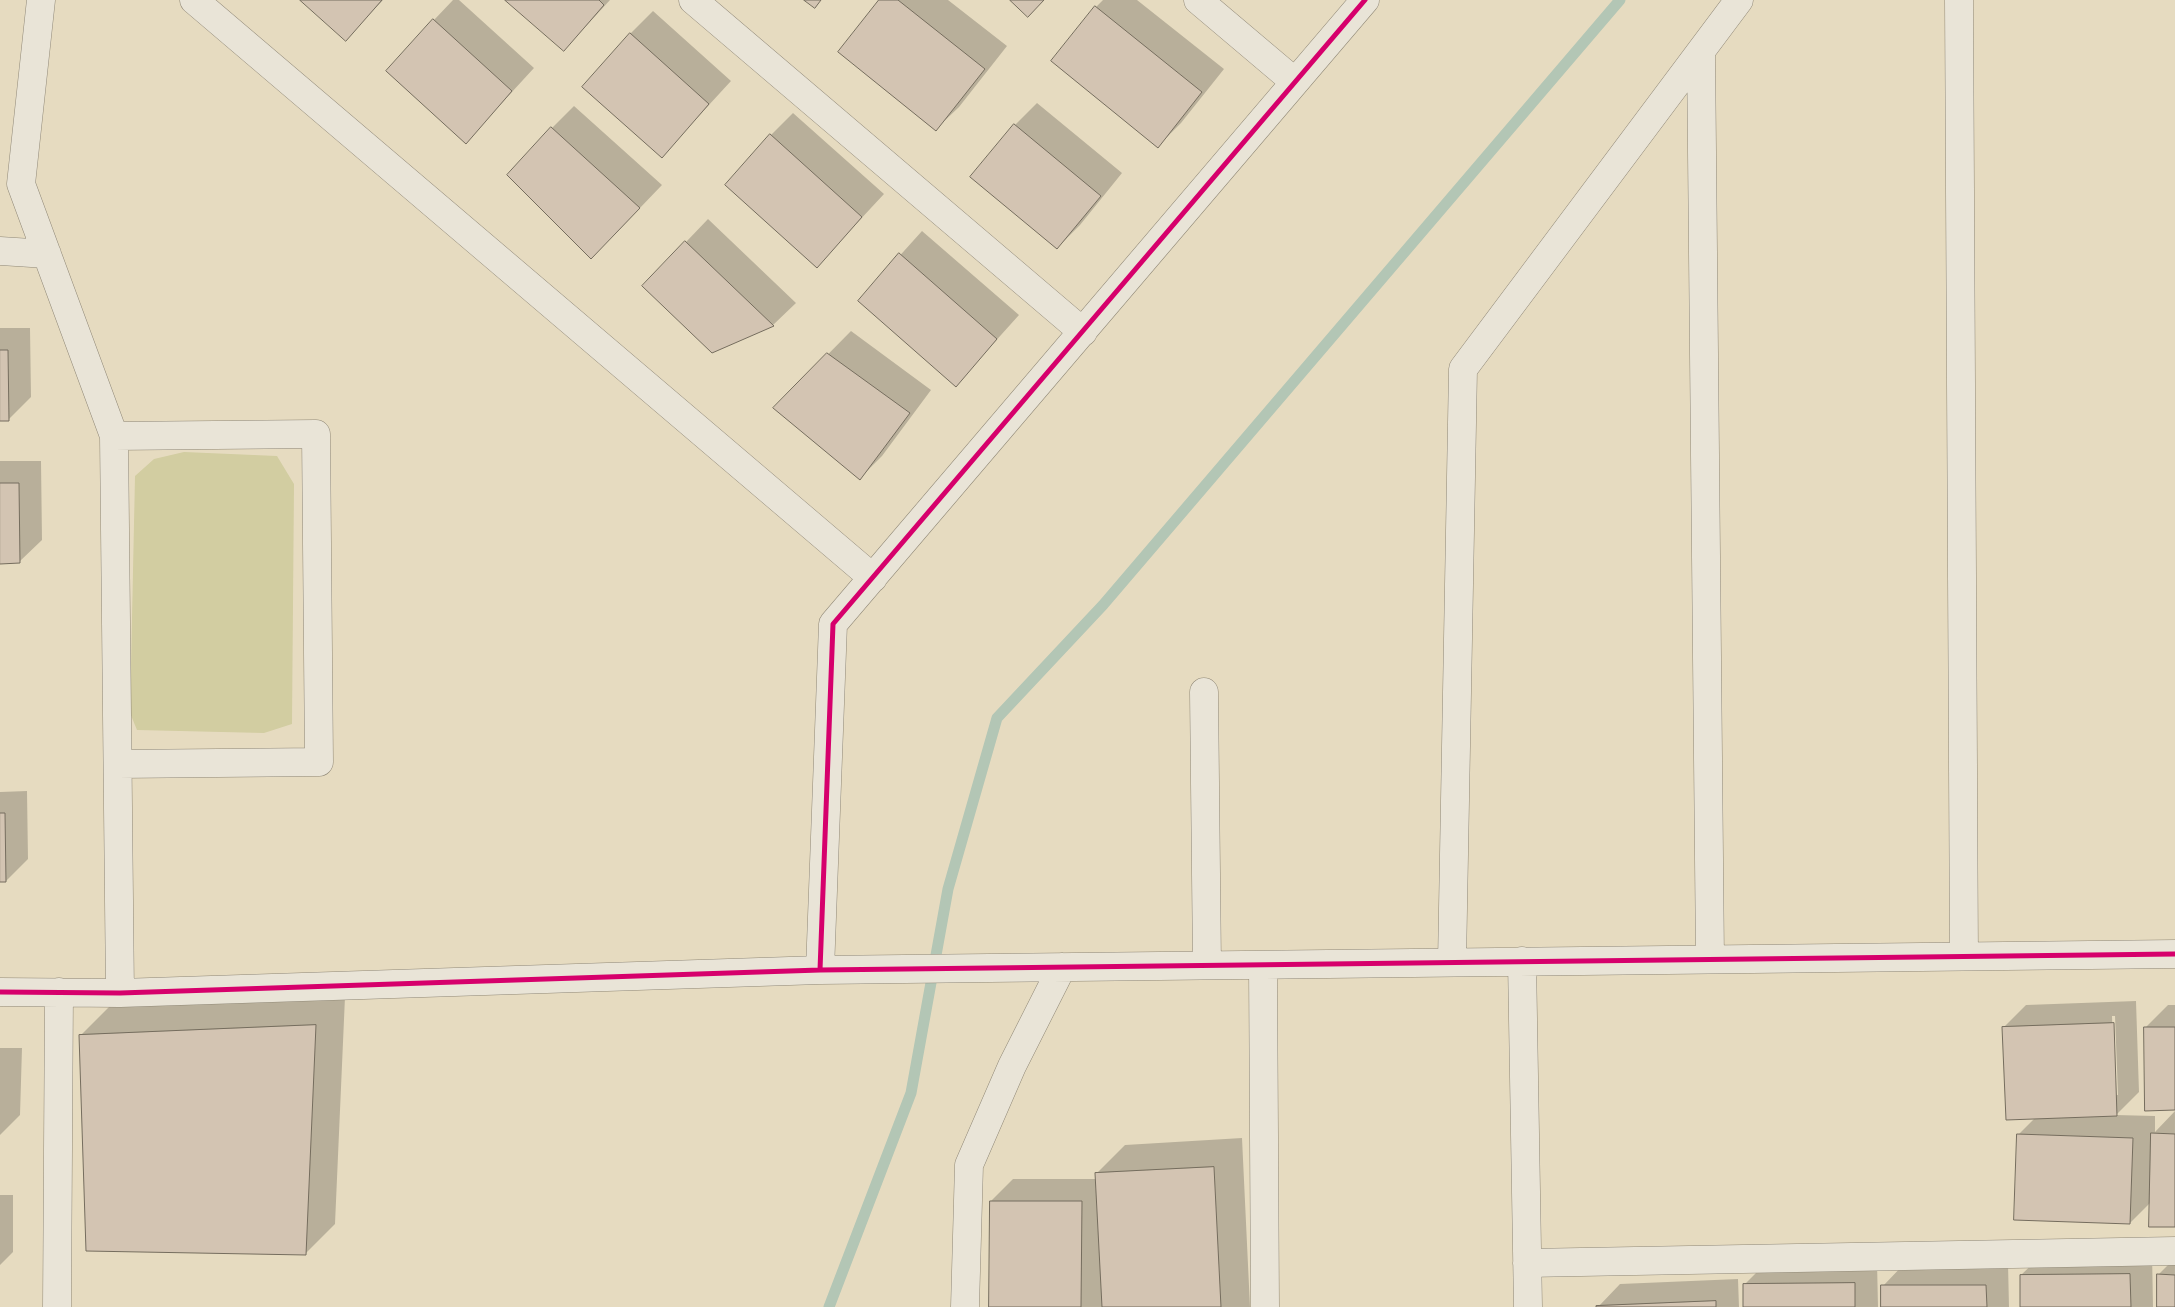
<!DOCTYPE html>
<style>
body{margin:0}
canvas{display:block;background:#e6dbc0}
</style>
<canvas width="2175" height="1307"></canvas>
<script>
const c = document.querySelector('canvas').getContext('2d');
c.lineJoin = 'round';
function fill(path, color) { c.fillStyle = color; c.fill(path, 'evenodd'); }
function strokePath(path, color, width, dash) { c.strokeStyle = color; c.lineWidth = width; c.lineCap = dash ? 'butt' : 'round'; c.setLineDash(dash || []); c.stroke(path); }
fill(new Path2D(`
 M184,452L277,456L294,484L292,724L264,733L137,730L130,713L135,476L154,459Z`), '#d2cda1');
fill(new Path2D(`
 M302,0H383L346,39Z
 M453,0H459L534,68L466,142L434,20Z
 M507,0H610L564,50Z
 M881,0H948L1007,46L959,107L936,129Z
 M1103,0H1137L1224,69L1181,123L1158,146L1096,7Z
 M653,11L731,81L662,156L630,34Z
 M1037,103L1122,173L1080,225L1057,248L1015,125Z
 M574,106L662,185L614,235L552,128Z
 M793,113L884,194L817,266L771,135Z
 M708,219L796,303L773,325L713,352L644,286Z
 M922,231L1019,315L956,385L859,301Z
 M0,328H30L31,397L8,420H0Z
 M851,331L931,390L882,456L860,478L775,408Z
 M0,461H41L42,540L19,562H0Z
 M27,791L28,859L6,881H0V792Z
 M345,997L335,1224L306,1253L80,1036L110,1006Z
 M2136,1001L2139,1092L2116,1115L2155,1116V1132L2175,1111V1226L2151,1202L2130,1223L2018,1135L2035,1118L2004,1027L2026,1005ZM2112,1016H2115L2118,1095H2115Z
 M2168,1005H2175V1109L2145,1028Z
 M0,1048H22L20,1115L0,1135Z
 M1242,1138L1250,1307H990L991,1201L1013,1179H1096V1174L1125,1145Z
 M0,1195H13V1252L0,1265Z
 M2152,1252L2153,1307H2021V1275L2044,1253Z
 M2175,1258V1307H2158V1275Z
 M1877,1261L1878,1307H1745L1744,1285L1767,1262Z
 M1905,1263H2008L2009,1307H1883V1286Z
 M1738,1279L1739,1307H1598L1620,1284Z`), '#0003');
strokePath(new Path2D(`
 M829,1307L911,1093L948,889L997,718L1103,605L1620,0`), '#b3c6b5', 11);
const building = new Path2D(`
 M300,0H382L346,41Z
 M505,0H599L604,5L564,51Z
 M804,0H821L815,8Z
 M879,0H898L985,69L936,131L838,52Z
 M1010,0H1044L1028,17Z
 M1095,6L1202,92L1158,148L1051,61Z
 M433,19L512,91L466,144L386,71Z
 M630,33L709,104L662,158L582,87Z
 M1014,124L1101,196L1057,249L970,177Z
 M551,127L640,208L591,259L507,175Z
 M770,134L862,217L817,268L725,185Z
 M685,241L774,326L712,353L642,286Z
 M899,253L997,339L956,387L858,301Z
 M0,350H8L9,421H0Z
 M827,353L910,413L860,480L773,408Z
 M0,483H19L20,563L0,564Z
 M0,813H5L6,882H0Z
 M2114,1023L2117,1116L2006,1120L2002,1027Z
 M316,1025L306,1255L86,1251L79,1035Z
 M2144,1027H2175V1110L2145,1111Z
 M2151,1133L2175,1134V1227H2149Z
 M2017,1134L2133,1138L2130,1224L2014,1220Z
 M1214,1167L1221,1307H1102L1095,1173Z
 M990,1201H1082L1081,1307H989Z
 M2130,1274L2131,1307H2020V1275Z
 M2157,1274L2175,1275V1307H2157Z
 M1855,1283V1307H1743V1284Z
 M1881,1285H1986L1987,1307H1881Z
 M1716,1301V1307H1596V1306Z`);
fill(building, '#d3c4b2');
strokePath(building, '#756d5e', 1);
const minor = new Path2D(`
 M41,0L21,184L114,436L120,993
 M194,0L873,578
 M693,0L1083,332
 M1198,0L1295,82
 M1959,0L1964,956
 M1701,51L1710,959
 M0,251L47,254
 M114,436L316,434L319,762L118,764
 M1204,692L1207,965
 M1522,961L1528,1307
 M1452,962L1463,369L1739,0
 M1263,965L1265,1307
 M820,970L833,624L1365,0
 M0,992L120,993L820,970L2175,954
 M1527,1263L2175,1251
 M57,1307L59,992
 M965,1307L969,1165L1012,1066L1062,967`);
strokePath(minor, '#908877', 29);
strokePath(minor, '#e9e4d7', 28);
strokePath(new Path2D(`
 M820,970L833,624L1365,0
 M0,992L120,993L820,970L2175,954`), '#d6006c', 5);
</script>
